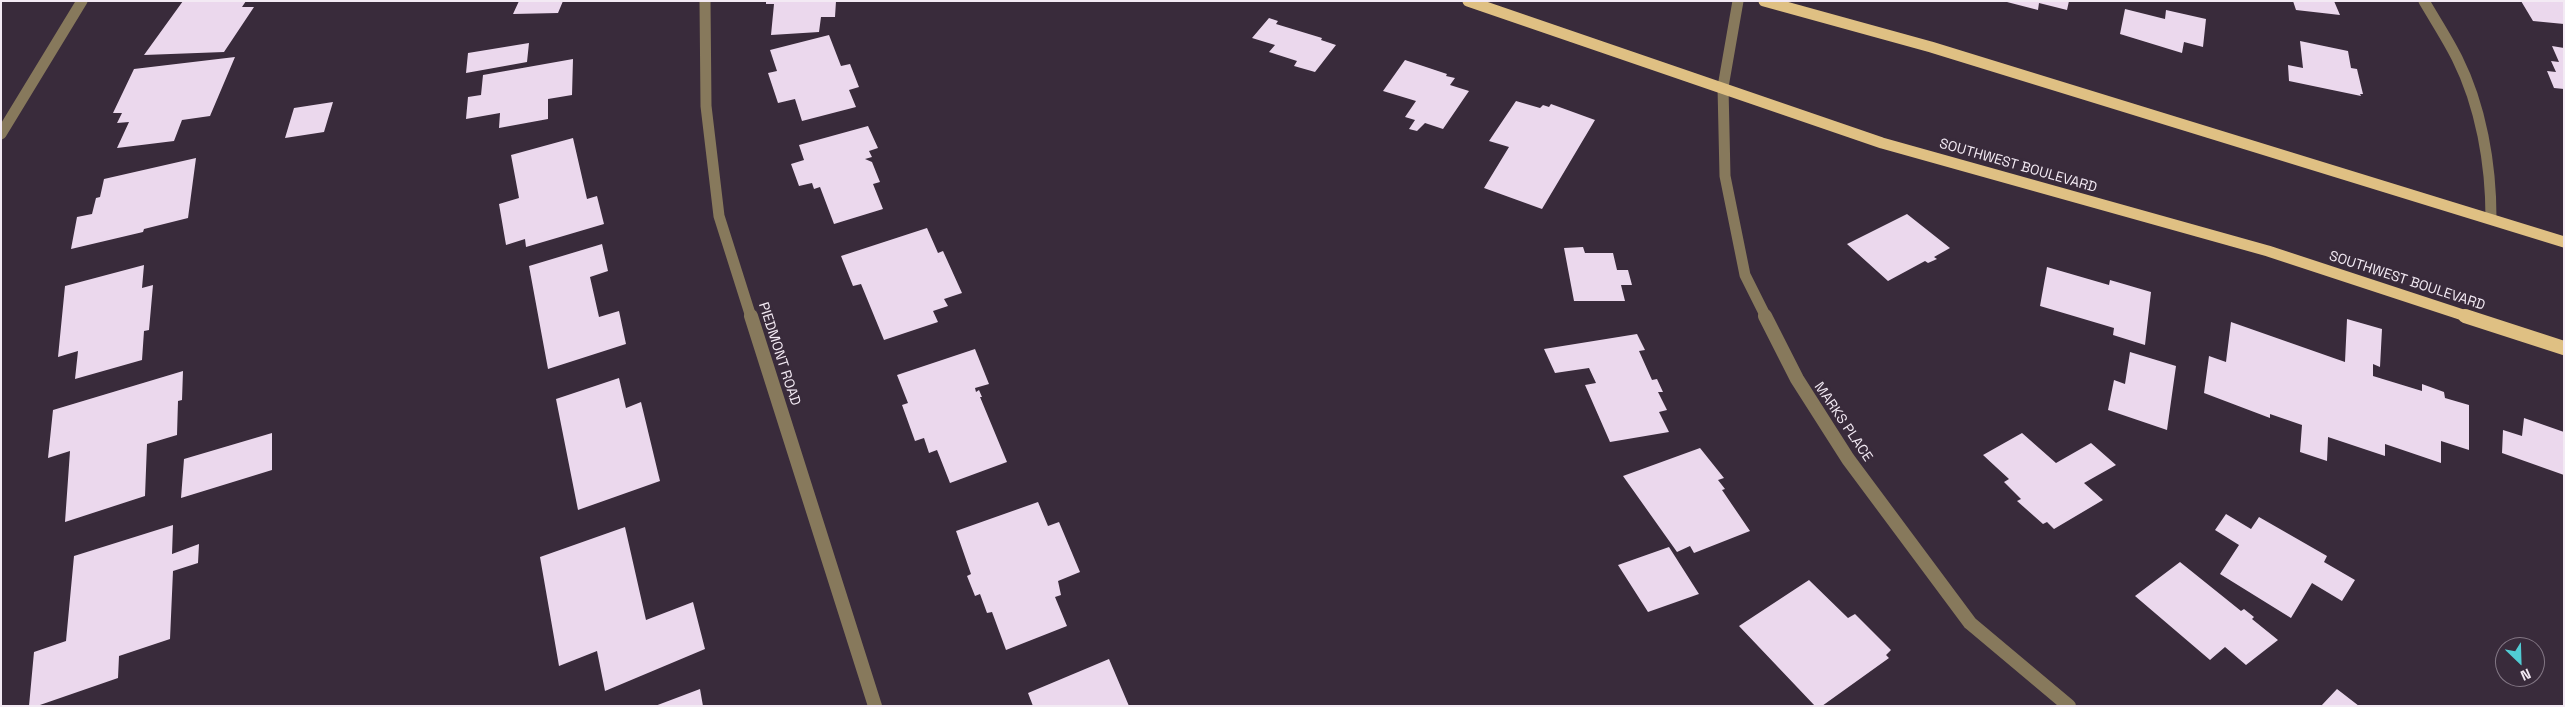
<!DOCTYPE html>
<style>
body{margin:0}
#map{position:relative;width:2565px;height:707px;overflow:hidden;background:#392b3b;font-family:"Space Grotesk",sans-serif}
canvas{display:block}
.frame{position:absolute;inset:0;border:2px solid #f3eaf4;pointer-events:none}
.north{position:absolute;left:2495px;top:637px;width:50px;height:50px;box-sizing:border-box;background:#392b3b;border:1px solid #837785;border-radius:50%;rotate:156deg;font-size:14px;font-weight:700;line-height:20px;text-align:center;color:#f3eaf4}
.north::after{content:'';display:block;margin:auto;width:18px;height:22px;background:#51ccd4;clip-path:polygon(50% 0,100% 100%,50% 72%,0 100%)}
</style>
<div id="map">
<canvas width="2565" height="707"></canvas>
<div class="frame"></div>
<div class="north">N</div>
</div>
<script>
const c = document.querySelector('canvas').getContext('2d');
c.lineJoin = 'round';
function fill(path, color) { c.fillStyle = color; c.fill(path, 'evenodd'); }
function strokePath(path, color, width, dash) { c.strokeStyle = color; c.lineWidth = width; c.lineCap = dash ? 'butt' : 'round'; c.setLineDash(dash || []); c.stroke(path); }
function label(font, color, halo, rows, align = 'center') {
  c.font = font + ' "Space Grotesk",sans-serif'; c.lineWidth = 5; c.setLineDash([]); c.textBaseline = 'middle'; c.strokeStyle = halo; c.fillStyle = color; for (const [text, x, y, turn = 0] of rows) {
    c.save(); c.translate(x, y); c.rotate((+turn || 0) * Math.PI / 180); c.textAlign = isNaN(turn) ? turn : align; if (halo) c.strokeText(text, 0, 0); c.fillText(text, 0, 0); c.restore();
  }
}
fill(new Path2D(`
 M183,1H246L242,7H254L224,52L144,55Z
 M519,1H563L558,13L513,14Z
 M766,1H836L835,17H821L819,32L771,35L774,4H766Z
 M2035,1H2069L2067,10L2039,3L2038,10L2007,2Z
 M2293,1H2334L2340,15L2296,10Z
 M2521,1H2564V24L2533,21Z
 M2125,9L2165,19L2166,10L2206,19L2203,47L2184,42L2182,53L2120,34Z
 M1269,18L1278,21L1276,24L1322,38L1321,40L1336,45L1315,72L1294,66L1297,61L1269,52L1275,45L1252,38Z
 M829,35L841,66L850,64L859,87L849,90L856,107L802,121L795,99L778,103L768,73L777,71L770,50Z
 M2300,41L2348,51L2351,68L2357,69L2363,94H2360L2361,96L2289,81L2288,65L2303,68Z
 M529,43L527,62L466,73L468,53Z
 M2552,46L2564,48V89L2554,88L2547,71L2556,72L2551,61L2559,62Z
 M235,57L210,116L182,120L174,141L117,148L129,122L117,123L122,113H113L134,69Z
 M573,59L572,95L548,99V119L499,128L500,113L466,119L468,97L481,95L483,75Z
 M1405,60L1447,74L1446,76L1455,78L1450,85L1469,91L1443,129L1425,123L1417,131L1409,129L1415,120L1405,117L1416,101L1383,91Z
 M1516,101L1540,108L1543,105L1549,107L1551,104L1595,120L1542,209L1484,188L1509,147L1489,141Z
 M333,102L324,132L285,138L294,108Z
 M868,126L878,148L869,151L872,157L865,159L872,162L880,182L873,184L883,209L834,224L820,187L814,189L812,183L799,186L791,164L804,160L799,145Z
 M573,138L587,199L597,196L604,224L526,247L525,239L506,245L499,204L519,198L511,155Z
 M196,158L188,218L144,229L143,232L71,249L77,217L92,214L96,198L100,197L104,179Z
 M1907,214L1950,248L1934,257L1937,259L1928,263L1925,261L1888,281L1847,244Z
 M927,228L938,253L943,251L962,293L944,299L948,306L933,311L938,322L884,340L861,284L853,286L841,256Z
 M602,244L608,271L590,277L599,317L619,311L626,344L548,369L529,266Z
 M1583,247L1585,253H1613L1617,270H1628L1632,285H1621L1625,301H1574L1564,248Z
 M144,265L142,288L153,285L149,330L144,331L142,360L75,379L78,351L58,357L65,286Z
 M2047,267L2109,285L2110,280L2151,292L2145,345L2113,335L2114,328L2040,306Z
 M2347,319L2382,329L2380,367L2373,364V376L2422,391V384L2444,392L2445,398L2469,405V450L2441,441V463L2385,444V456L2328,437L2327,461L2300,452L2302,425L2270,414V418L2204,393L2209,356L2226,362L2231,322L2345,362Z
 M1637,334L1645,350L1639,351L1652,380L1657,379L1663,392H1658L1667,410L1659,412L1669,432L1610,442L1585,385L1596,383L1589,368L1555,373L1544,349Z
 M975,349L989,384L975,388L976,392L979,390L982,397H980L1007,462L950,483L937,450L929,453L924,438L915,441L902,405L908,403L897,375Z
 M2130,352L2176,366L2167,430L2108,410L2114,380L2125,384Z
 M183,371L182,400L178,401L177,435L147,444L145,496L65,522L70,451L48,458L53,410Z
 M619,378L626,408L641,402L660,481L578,510L556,399Z
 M2524,418L2564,432V475L2502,453L2503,430L2522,436Z
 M272,433V470L181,498L184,459Z
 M2022,433L2056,463L2091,443L2116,465L2084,483L2103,500L2054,529L2047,522L2043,524L2017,501L2021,499L2004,482L2009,479L1983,455Z
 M1700,448L1724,478L1718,480L1725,489L1722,490L1750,531L1694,553L1690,546L1677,552L1623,476Z
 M1038,502L1048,526L1059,522L1080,572L1058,581L1061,595L1055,597L1067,626L1006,650L992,612L987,613L980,594L975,596L967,576L971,574L956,531Z
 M2226,514L2251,529L2259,517L2327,556L2324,562L2355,580L2342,601L2312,583L2291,618L2220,574L2239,545L2215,530Z
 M173,525L172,554L199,544L198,563L173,571L170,639L119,656L118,678L37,706H29L34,652L66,641L74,556Z
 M625,527L646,620L693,602L705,649L605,691L597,651L559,666L540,557Z
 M1669,547L1699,594L1648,612L1618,565Z
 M2180,562L2241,611L2244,609L2254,617L2252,619L2278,640L2246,665L2225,647L2210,660L2135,596Z
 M1809,580L1848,618L1855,614L1891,650L1886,655L1889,658L1822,706H1815L1739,626Z
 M1109,659L1129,706H1033L1028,693Z
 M700,689L703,706H655Z
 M2337,689L2359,706H2321Z`), '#ebd8ed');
strokePath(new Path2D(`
 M705,1L706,106L719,216L751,317
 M1738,1L1723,87L1725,176L1745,275L1766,317
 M2424,1C2435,20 2447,38 2457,58C2481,106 2491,164 2491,218
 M1,134L82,1`), '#87795c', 11);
strokePath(new Path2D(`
 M751,316L875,706
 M1765,316L1797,379L1848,459L1970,623L2069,706`), '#87795c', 14);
strokePath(new Path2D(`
 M1468,1L1882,143L2268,251L2469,317
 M1764,1L1931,47L2564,242`), '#dfc083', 11);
strokePath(new Path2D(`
 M2465,316L2564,348`), '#dfc083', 14);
label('14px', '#f3eaf4', '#392b3b', [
 ["SOUTHWEST BOULEVARD",2018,166,16],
 ["SOUTHWEST BOULEVARD",2407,281,18],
 ["PIEDMONT ROAD",779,354,72],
 ["MARKS PLACE",1843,422,56]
]);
</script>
